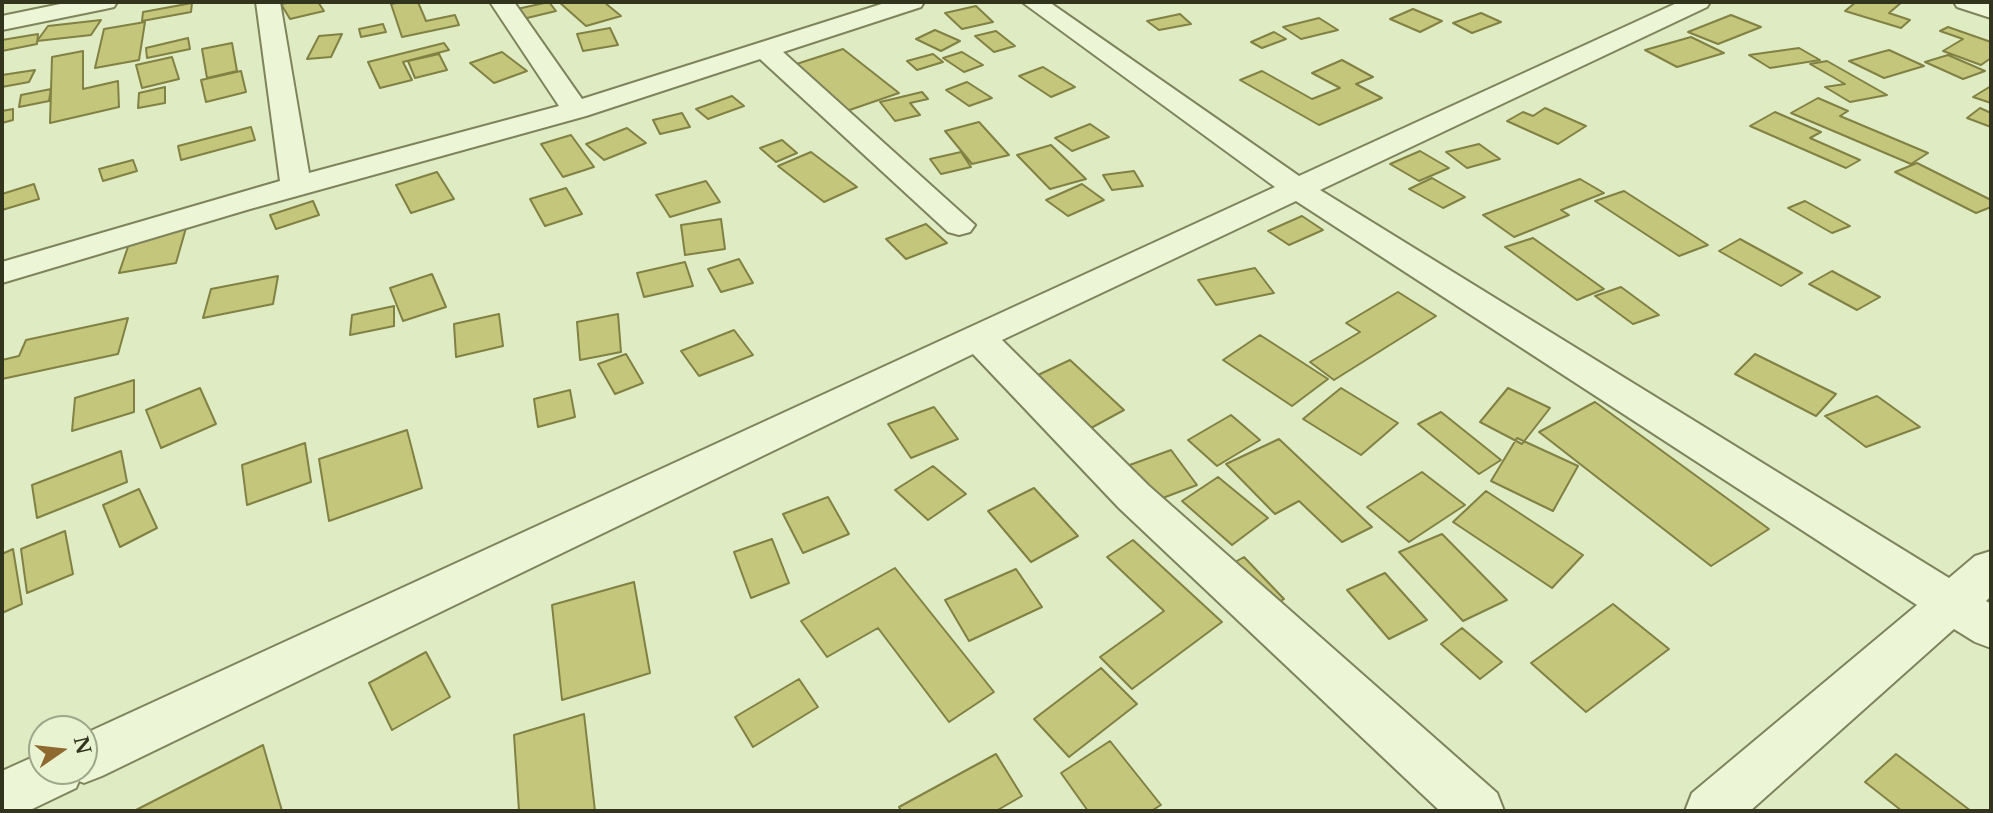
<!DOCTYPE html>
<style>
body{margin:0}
#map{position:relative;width:1993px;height:813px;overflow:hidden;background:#deebc3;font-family:"Libre Baskerville",serif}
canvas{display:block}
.frame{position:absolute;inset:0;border:4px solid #32341e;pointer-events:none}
.north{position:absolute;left:28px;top:715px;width:70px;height:70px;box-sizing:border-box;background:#e8f3d2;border:2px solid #9fa78a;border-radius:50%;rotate:76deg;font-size:19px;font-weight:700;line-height:28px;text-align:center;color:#32341e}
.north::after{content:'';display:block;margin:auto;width:24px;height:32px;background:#8e6930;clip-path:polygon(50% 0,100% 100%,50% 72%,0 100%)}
</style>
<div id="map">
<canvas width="1993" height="813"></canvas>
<div class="frame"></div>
<div class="north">N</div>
</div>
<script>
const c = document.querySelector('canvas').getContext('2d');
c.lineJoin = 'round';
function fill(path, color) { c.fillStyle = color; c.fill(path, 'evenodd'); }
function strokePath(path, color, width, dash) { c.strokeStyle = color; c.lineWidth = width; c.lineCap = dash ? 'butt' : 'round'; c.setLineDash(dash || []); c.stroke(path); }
const building = new Path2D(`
 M292,2H318L324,11L290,19L281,4Z
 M402,2H418L426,21L455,15L459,25L402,37L391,4Z
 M549,2L556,11L523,19L517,9Z
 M559,2H604L621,16L586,26Z
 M1856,2H1902L1889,13L1910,20L1901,28L1845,11Z
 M192,3L191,12L142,21L143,12Z
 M976,6L993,22L962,29L945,13Z
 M1413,9L1442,21L1420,32L1390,19Z
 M1481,13L1501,22L1472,33L1453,23Z
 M1180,14L1191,24L1159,30L1147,21Z
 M1731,15L1761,27L1718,44L1688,32Z
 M1319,18L1338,30L1301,39L1283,27Z
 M101,20L91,35L37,41L48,26Z
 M145,22L139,60L95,68L104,29Z
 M383,24L386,32L361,37L359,29Z
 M1948,27L1991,42V58L1981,65L1943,51L1963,39L1940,31Z
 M610,28L618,45L583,51L577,34Z
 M935,30L960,41L941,51L916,39Z
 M996,31L1015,46L994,52L975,36Z
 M1274,32L1286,39L1262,48L1251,42Z
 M38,34L37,44L2,51V40Z
 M342,34L331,57L307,59L319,36Z
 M1691,37L1724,53L1677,67L1645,50Z
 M188,38L190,49L147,58L146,48Z
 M232,43L237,71L207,78L202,49Z
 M444,43L449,50L403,62L412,80L380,88L368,62Z
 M1799,48L1820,60L1770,68L1749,55Z
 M843,49L899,93L835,115L781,69Z
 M1889,50L1924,66L1884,78L1849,61Z
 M83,51V89L118,81L119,107L50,123L52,57Z
 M502,52L527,71L494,83L470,63Z
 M962,52L983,65L964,72L943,58Z
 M439,54L447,70L415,78L408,61Z
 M933,54L943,62L917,70L907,61Z
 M1948,55L1985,71L1963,79L1925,62Z
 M172,57L179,79L142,88L136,65Z
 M1342,60L1373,77L1356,84L1382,98L1319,125L1240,80L1262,71L1312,99L1340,88L1312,73Z
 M1827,61L1887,95L1850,102L1825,87L1845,84L1810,64Z
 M1043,67L1075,87L1051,97L1019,76Z
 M35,70L29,82L2,87V75Z
 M241,71L246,92L206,102L201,80Z
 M967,82L992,98L969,106L946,90Z
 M1991,86V103L1973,97Z
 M165,87V103L138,108L139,93Z
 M51,89L49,101L19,107L21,95Z
 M922,92L928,99L910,103L920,115L895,121L880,102Z
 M732,96L744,106L708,119L696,109Z
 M1818,98L1848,111L1840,116L1928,153L1911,164L1791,113Z
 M1545,108L1586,126L1558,144L1507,121L1523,112L1533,116Z
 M1980,108L1991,113V127L1967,118Z
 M13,109V120L2,123V111Z
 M1775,112L1821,132L1810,138L1860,160L1846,168L1750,126Z
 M682,113L690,127L660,134L653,120Z
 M979,122L1009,155L972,164L945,131Z
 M1090,124L1109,137L1072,151L1055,138Z
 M251,127L255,140L181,160L178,146Z
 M627,128L646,143L604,160L586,144Z
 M571,135L594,167L563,177L541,144Z
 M782,140L797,153L776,162L760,148Z
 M1479,144L1500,159L1467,168L1446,152Z
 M1051,145L1086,179L1050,189L1017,155Z
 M1420,151L1449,168L1419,181L1390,164Z
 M811,152L857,187L824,202L778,166Z
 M961,152L971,167L941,174L930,159Z
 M133,160L137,171L103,181L99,169Z
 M1917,163L1991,200V207L1976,213L1895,172Z
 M1134,171L1143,186L1112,190L1103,175Z
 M437,172L454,199L411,213L396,185Z
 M1432,178L1465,197L1443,208L1409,189Z
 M1580,179L1604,193L1561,210L1569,215L1514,237L1483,215Z
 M706,181L720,202L670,217L656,195Z
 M34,184L39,199L2,210V194Z
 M1082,184L1104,200L1068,216L1046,200Z
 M566,188L582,214L545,226L530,199Z
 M1624,191L1708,245L1679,256L1595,201Z
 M313,201L319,215L276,229L270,215Z
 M1805,201L1850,226L1832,233L1788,208Z
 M1302,216L1323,230L1289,245L1268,231Z
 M721,219L725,249L685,255L681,225Z
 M926,224L947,243L906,259L886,239Z
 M186,228L176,263L119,273L131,238Z
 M1533,238L1604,289L1577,300L1505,247Z
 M1740,239L1802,273L1781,286L1719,251Z
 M739,259L753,283L721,292L708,269Z
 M685,262L693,286L644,297L637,273Z
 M1255,268L1274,293L1216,305L1198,280Z
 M1832,271L1880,297L1857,310L1809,284Z
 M432,274L446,307L403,321L390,288Z
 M278,276L273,304L203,318L211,289Z
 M1621,287L1659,315L1633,324L1595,296Z
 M1398,292L1436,316L1334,380L1310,362L1360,332L1346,323Z
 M394,306V326L350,335L352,315Z
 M499,314L503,346L456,357L454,324Z
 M618,314L621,352L580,360L577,322Z
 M128,318L118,354L2,379V360L19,356L26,340Z
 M734,330L753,355L699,376L681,351Z
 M1260,335L1328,379L1292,406L1223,360Z
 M626,354L643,383L615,394L598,364Z
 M1755,354L1836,394L1816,416L1735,374Z
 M1070,360L1124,410L1091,428L1038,375Z
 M134,380V412L72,431L75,398Z
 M200,388L216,424L161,448L146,410Z
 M1341,388L1398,423L1361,455L1303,419Z
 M1508,388L1550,408L1522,444L1480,422Z
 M570,390L575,417L538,427L534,399Z
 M1877,396L1920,427L1866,447L1825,416Z
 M1595,402L1769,529L1711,566L1539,432Z
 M934,407L958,439L911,458L888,424Z
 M1441,412L1501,460L1479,474L1418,424Z
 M1231,415L1260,440L1217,466L1188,440Z
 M407,430L422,488L329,521L319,459Z
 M1517,438L1578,466L1553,511L1491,481Z
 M1279,439L1372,527L1342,542L1299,501L1275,514L1226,464Z
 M305,443L311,482L247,505L242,465Z
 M1171,450L1197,485L1139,507L1113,471Z
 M121,451L127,482L37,518L32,485Z
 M933,466L966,494L928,520L895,490Z
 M1422,472L1465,505L1409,542L1367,507Z
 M1218,477L1268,518L1232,545L1182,501Z
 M1034,488L1078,536L1031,562L988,511Z
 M139,489L157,528L120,547L103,505Z
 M1486,491L1583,555L1552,588L1453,522Z
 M828,497L849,534L803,553L783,514Z
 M65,531L73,574L27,593L21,549Z
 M1442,534L1507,600L1463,621L1399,552Z
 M772,539L789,583L751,598L734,552Z
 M1133,540L1222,622L1132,689L1100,657L1164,611L1107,557Z
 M13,549L22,604L2,613V554Z
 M1244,557L1284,599L1256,616L1217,572Z
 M895,568L994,692L949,722L878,628L827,657L801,621Z
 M1016,569L1042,607L969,641L945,600Z
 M1385,573L1427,620L1389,639L1347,590Z
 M634,582L650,673L562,700L552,605Z
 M1613,604L1669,649L1586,712L1531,663Z
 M1462,628L1502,662L1480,679L1441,644Z
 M426,652L450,697L392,730L369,683Z
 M1101,668L1137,704L1069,757L1034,719Z
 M799,679L818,707L753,747L735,717Z
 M584,714L595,811H519L514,735Z
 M1110,741L1161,805L1151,811H1088L1061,773Z
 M263,745L282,811H134Z
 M996,754L1022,796L996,811H901L899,807Z
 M1896,754L1971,811H1902L1865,782Z`);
fill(building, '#c4c67c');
strokePath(building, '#808143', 2);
const minor = new Path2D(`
 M70,2H117L114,7L105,9L2,30V16Z
 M256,2H280L309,173L559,106L490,2H514L582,99L888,2H924L921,7L783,52L975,225L970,232L959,235L948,232L760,59L586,116L250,209L2,283V262L280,181Z
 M1022,2H1049L1299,176L1679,2H1710L1707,7L1320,190L1949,578L1975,556L1991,551V596L1986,601L1991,604V648L1975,642L1954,629L1750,811H1685L1692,793L1917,605L1296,201L1002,340L1149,486L1497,793L1504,811H1440L1119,508L973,354L102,776L84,783L79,781L76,788L28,811H2V771L42,753V771H84V734L1275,187Z
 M1954,2L1991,3V18L1957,7Z`);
strokePath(minor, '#7e835b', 4);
fill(minor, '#ecf6d6');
</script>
